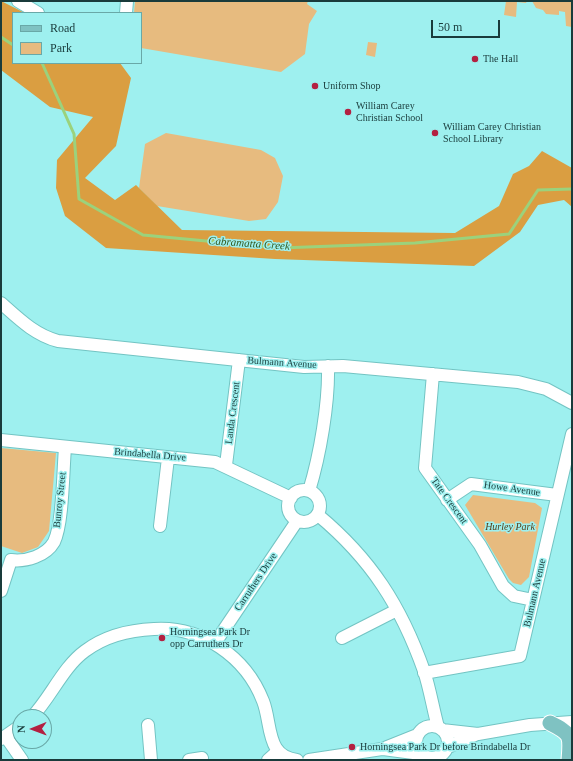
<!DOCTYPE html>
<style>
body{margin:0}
#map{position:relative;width:573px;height:761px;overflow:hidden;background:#9ef0ef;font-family:Georgia,serif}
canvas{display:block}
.frame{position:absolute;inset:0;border:2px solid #193b3b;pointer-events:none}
.legend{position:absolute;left:12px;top:12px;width:130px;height:52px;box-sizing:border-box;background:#9ef0ef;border:1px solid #69a8a7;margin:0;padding:5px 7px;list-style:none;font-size:12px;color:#193b3b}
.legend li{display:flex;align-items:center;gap:8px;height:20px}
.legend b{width:20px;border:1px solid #69a8a7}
.north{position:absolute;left:12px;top:709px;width:40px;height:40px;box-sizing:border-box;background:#9ef0ef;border:1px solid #69a8a7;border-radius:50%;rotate:269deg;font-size:11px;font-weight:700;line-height:16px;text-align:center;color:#193b3b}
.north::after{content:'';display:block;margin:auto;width:14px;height:18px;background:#b32041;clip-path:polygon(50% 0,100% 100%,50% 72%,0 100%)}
.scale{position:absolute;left:431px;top:20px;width:69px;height:18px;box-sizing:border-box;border:2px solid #193b3b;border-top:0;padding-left:5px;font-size:12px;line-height:14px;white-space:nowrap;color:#193b3b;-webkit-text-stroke:3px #9ef0ef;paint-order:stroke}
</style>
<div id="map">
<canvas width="573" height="761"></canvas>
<div class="frame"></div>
<ul class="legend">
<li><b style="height:5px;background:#7fc2c2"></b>Road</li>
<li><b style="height:11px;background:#e7bb7f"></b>Park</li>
</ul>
<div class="north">N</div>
<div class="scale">50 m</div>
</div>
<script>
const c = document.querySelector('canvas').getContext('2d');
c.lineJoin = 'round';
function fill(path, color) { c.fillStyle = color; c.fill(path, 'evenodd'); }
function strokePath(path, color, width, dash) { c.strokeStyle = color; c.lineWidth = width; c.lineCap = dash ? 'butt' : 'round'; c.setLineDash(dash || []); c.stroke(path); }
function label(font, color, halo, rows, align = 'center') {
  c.font = font + ' Georgia,serif'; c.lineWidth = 3; c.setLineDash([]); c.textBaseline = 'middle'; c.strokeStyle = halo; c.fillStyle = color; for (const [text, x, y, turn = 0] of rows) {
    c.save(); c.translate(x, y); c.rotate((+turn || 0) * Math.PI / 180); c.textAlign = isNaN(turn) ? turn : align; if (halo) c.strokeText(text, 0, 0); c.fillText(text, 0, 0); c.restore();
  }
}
fill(new Path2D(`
 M135,1H308L307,4L317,11L309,24L305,54L281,72L141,48V13H134Z
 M506,1H527L526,3L517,2L516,17L504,15Z
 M532,1H572V27L566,26L565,12L559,11V15L546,14L543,10L536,8Z
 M368,42L377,43L375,57L366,55Z
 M166,133L261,150L275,158L283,176L278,202L266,219L249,221L157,206L139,188L145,144Z
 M1,448L56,453L49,531L38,547L22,553L1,546Z
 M473,495L535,503L542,508L529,577L521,585L513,583L509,579L465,505Z`), '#e7bb7f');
fill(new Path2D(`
 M1,1L25,13H13V63H120L131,78L116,146L85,178L115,200L136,185L182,230L455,233L499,206L513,174L529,166L542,151L572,168V207L564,200L538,205L520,232L474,266L275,259L106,248L65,216L56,188L57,160L93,117L50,107L1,70Z`), '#da9e41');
strokePath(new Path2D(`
 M1,37L13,45
 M42,63L74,134L79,199L143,235L280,248L415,243L509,234L538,190L572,189`), '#9bd27c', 3);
const minor = new Path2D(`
 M18,1L38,13
 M126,13L127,1
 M1,303C19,319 35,335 58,341L304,367L343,366L518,382L546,389L572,403
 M433,374L425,468L480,545L503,586L514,596L533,600
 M1,440L215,462L291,498
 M226,465L239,360
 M288 506a16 16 0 1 1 32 0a16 16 0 1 1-32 0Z
 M309,491C320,455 329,403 328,366
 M447,500L471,484L557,495
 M318,515C371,559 401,606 424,671C430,689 433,709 438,727
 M160,526L168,458
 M1,591L11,560C26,562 46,556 54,542C63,524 63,470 65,448
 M342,638L397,610
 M215,643L297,521
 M424,673L520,656L572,434
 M32,717C51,697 63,667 85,651C105,636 130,630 154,629C202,626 246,657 263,701C269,716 268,735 276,748C281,756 288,759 297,760
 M148,725L151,760
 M416 742a16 16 0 1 1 32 0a16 16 0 1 1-32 0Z
 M442,730L478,734L530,725L572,722
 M6,737L22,760
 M1,739L20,726
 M446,748L477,734
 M383,749L421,754
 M189,760L202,758
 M268,760L278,751
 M309,760L382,749L417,735`);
const major = new Path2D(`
 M550,723C572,734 571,736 569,760`);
strokePath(minor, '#73c4c3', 14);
strokePath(major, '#fff', 17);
strokePath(minor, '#fff', 12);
strokePath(major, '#7fc2c2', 15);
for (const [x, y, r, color] of [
 [475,59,4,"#b32041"],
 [315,86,4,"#b32041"],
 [348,112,4,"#b32041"],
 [435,133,4,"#b32041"],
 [162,638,4,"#b32041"],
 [352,747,4,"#b32041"]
]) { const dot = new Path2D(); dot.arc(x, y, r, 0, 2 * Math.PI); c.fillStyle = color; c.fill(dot); strokePath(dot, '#9ef0ef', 1.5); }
label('10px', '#193b3b', '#9ef0ef', [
 ["The Hall",483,59],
 ["Uniform Shop",323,86],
 ["William Carey",356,106],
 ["Christian School",356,118],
 ["William Carey Christian",443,127],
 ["School Library",443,139],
 ["Horningsea Park Dr",170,632],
 ["opp Carruthers Dr",170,644],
 ["Horningsea Park Dr before Brindabella Dr",360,747]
], 'left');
label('10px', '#193b3b', '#9ef0ef', [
 ["Bulmann Avenue",282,363,4],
 ["Landa Crescent",233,413,-83],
 ["Brindabella Drive",150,455,5],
 ["Howe Avenue",512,489,8],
 ["Bunroy Street",60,500,-84],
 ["Tate Crescent",449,501,54],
 ["Carruthers Drive",256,582,-56],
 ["Bulmann Avenue",535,593,-77]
]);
label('italic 10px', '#563d17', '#9ef0ef', [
 ["Hurley Park",510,527]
]);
label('italic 11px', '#35581e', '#9ef0ef', [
 ["Cabramatta Creek",249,244,4]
]);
</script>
